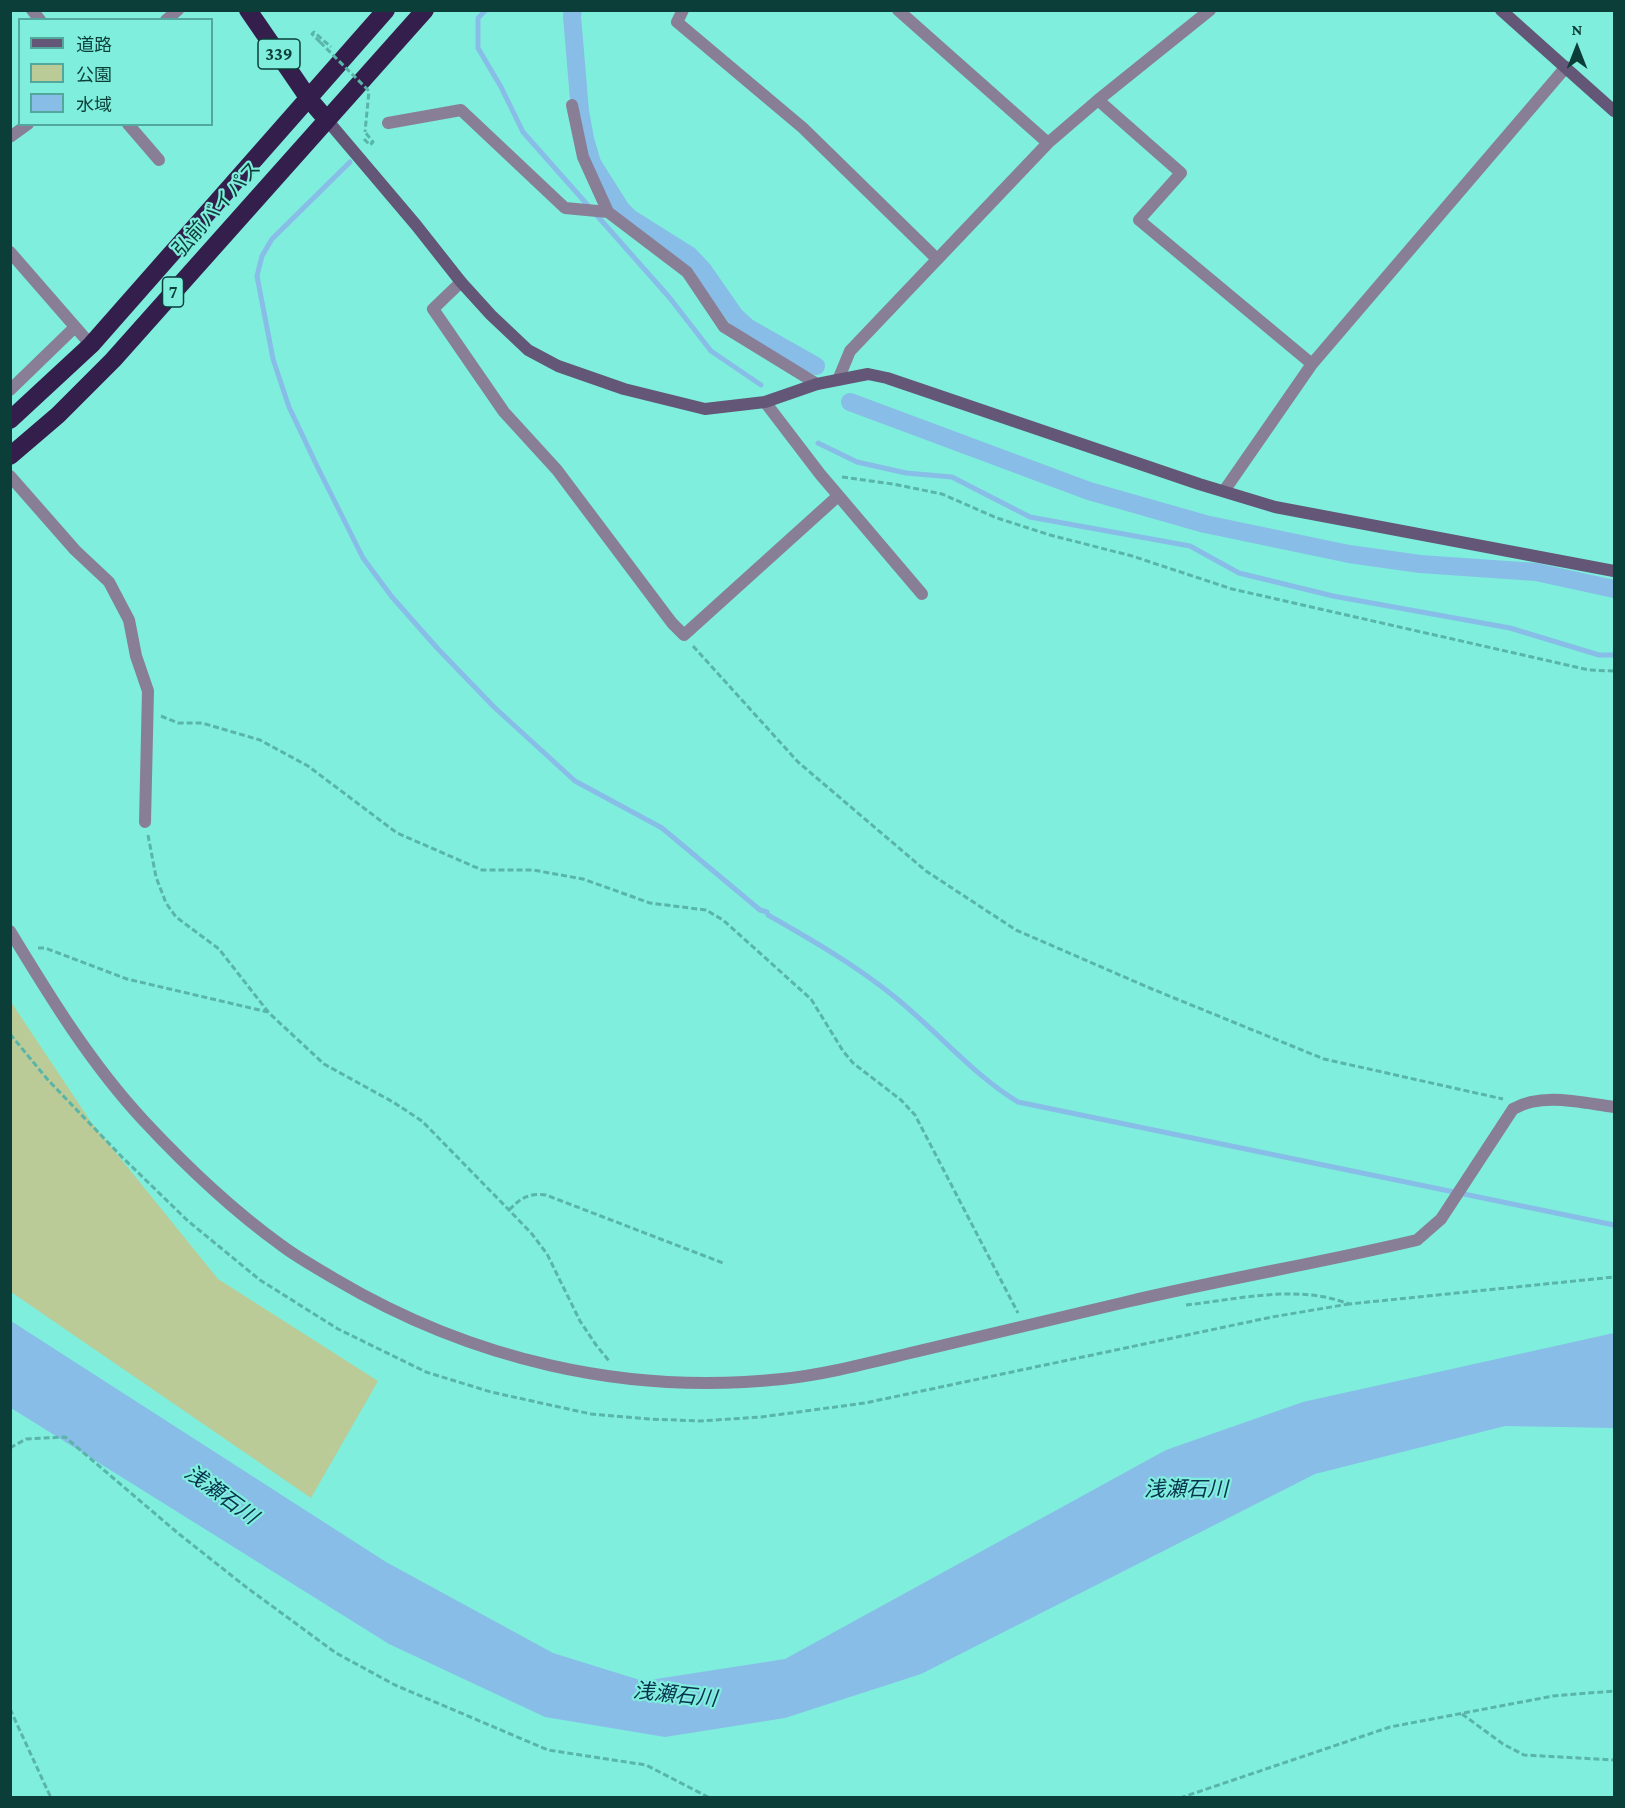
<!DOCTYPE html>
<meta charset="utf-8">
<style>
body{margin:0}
#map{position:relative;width:1625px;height:1808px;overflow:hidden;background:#7feedd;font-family:"Crimson Pro","Noto Sans JP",serif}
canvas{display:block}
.frame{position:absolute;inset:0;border:12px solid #0b3e38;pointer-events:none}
.legend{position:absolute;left:18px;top:18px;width:195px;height:108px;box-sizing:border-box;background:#7feedd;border:2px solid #51a89b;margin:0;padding:8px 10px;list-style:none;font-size:18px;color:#0b3e38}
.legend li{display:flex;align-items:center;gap:12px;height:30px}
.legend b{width:30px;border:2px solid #51a89b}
.north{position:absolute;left:1547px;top:18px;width:60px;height:60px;-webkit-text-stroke:4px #7feedd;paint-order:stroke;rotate:0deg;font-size:16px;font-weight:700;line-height:24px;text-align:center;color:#0b3e38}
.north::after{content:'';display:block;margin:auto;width:21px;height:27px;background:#0b3e38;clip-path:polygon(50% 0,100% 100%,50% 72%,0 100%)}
</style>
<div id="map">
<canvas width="1625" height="1808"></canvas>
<div class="frame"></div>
<ul class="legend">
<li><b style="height:8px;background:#635677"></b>道路</li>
<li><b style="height:16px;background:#bacb97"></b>公園</li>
<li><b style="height:16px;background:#88bde7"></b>水域</li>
</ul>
<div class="north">N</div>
</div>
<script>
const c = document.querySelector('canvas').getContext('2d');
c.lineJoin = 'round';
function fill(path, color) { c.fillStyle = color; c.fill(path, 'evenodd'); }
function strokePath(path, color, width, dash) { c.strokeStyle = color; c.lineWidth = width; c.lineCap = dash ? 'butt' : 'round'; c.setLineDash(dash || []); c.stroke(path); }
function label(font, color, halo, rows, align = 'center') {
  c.font = font + ' "Crimson Pro","Noto Sans JP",serif'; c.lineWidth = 4.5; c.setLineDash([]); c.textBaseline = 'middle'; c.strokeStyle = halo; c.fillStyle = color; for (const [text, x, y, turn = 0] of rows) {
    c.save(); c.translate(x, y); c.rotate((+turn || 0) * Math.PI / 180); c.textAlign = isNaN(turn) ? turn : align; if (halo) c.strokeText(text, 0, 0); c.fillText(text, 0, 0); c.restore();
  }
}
fill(new Path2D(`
 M11,1002L91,1122L218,1279L378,1381L311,1498L11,1292Z`), '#bacb97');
fill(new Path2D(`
 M11,1321L386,1562L553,1653L643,1681L785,1659L1166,1450L1303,1402L1614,1333V1428L1505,1426L1315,1474L921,1674L785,1718L665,1737L545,1717L389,1644L11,1408Z`), '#88bde7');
strokePath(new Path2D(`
 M486,10L478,18V48L501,87L523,132L669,297L711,351L761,385
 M350,162L272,239L262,256L257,276L273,359L289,407L317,466L363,558L392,597L438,649L494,707L575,781L662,828L760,910L767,912L768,915C812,940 857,966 896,998C938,1032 972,1074 1018,1102L1614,1225
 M818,443L857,462L906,473L952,477L1030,517L1190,546L1239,573L1333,596L1510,628L1599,655H1614`), '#88bde7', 5);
strokePath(new Path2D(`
 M573,10L572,16L580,111L585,139L592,163L621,209L630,218L689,255L703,270L735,316L747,327L816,366
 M850,402L1089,491L1205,524L1349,554L1420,564L1536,572L1614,589`), '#88bde7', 18);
strokePath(new Path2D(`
 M320,42L312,34L314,32L331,47
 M364,139L370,145L373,142L365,132
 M842,477L893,484L942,494L997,518L1050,535L1132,556L1232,589L1589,670L1614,671
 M693,646L798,762L926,871L1016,930L1152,989L1324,1059L1503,1099
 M161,716L178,723H202L260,740L308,766L397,833L482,870H533L583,879L650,903L706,910L723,920L811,999L843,1051L853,1063L901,1100L915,1115L1018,1313
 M148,835L156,877L166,903L176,917L219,949L269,1013L324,1064L393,1102L422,1121L509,1210L532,1234L547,1254L580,1321L596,1345L610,1362
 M38,948H45L127,979L268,1012
 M10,1034L48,1080L122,1157L188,1221L260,1280L338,1329L426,1372L491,1392L591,1414L649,1419L700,1421L761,1417L865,1403L1272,1317L1349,1304
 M509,1210C521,1198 528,1193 546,1195L723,1263
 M1186,1305C1239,1299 1298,1284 1349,1304L1614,1277
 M10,1448L26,1439L65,1437L179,1534L246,1587L336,1653L395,1685L548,1750L646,1765L710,1798
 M10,1709L51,1798
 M1462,1714L1503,1744L1524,1755L1614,1760
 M1180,1798L1390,1727L1553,1696L1614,1691`), '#59b5a7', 3, [6, 3]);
strokePath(new Path2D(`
 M32,10L40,20
 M683,10L677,22L803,128L937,259
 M898,10L1048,143
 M166,20L178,10
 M1098,100L1181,173L1139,220L1312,364L1224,491
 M572,105L583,157L608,212L687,272L724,327L817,384
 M388,123L461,110L565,208L608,212
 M128,124L159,160
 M10,137L28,124
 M10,252L91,345
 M461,282L433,309L504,412L557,470L672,623L684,635L838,496
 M1312,364L1566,67
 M838,380L850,351L1048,143L1098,100L1210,10
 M10,390L75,327
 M765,402L820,474L922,594
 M10,476L75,550L109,582L129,620L136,656L148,691L145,822
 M10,931C50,997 91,1064 144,1121C186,1166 231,1209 281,1245C298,1258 317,1268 335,1279C470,1359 625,1396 782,1379C829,1374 876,1361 923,1350C991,1334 1058,1318 1126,1302C1223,1279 1320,1263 1417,1240L1441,1219L1513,1109C1542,1092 1583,1103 1614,1107`), '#887f97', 12);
strokePath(new Path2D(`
 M1501,10L1614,111
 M327,120L416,225L461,282L491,315L528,350L558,366L624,389L705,409L765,402L817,384L868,374L887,378L1199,484L1275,507L1614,571`), '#635677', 12);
strokePath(new Path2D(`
 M248,10L309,99L327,120
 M10,420L91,345L386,10
 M10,456L58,415L113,360L425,10`), '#341f4c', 18);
strokePath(new Path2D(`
 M320,42L369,91L365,132`), '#59b5a7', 3, [6, 3]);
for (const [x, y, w] of [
 [279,54,42],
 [173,292,21]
]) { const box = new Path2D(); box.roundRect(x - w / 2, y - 15, w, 30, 4.5); c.fillStyle = '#7feedd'; c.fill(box); strokePath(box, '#0b3e38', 1.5); }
label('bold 18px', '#0b3e38', null, [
 ["339",279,54],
 ["7",173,292]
]);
label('20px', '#0b3e38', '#7feedd', [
 ["弘前バイパス",217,209,-48]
]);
label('italic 21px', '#08334f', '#7feedd', [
 ["浅瀬石川",1186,1490],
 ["浅瀬石川",221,1495,36],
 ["浅瀬石川",675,1695,6]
]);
</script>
